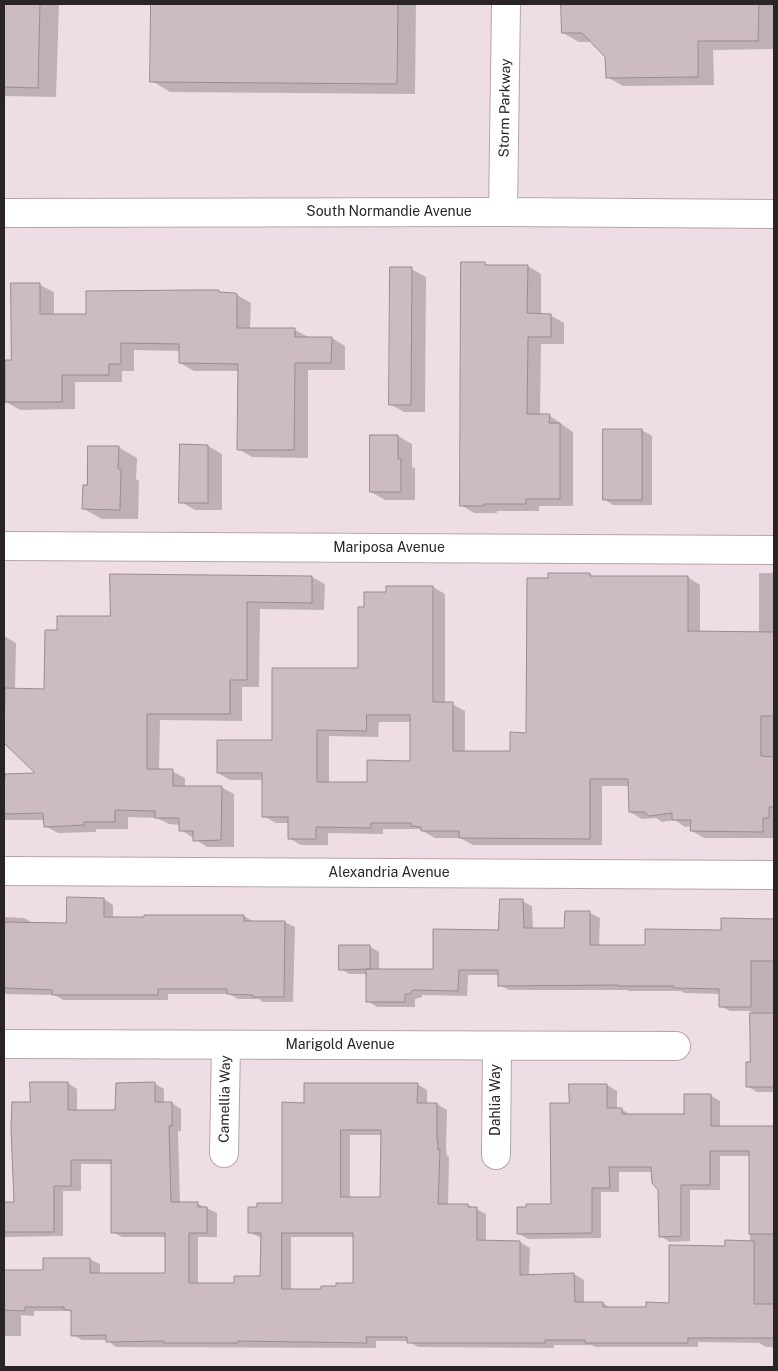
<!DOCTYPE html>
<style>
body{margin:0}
#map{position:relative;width:778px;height:1371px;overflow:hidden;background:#eedde5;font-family:"Public Sans",sans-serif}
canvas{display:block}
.frame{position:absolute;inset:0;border:5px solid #2a2427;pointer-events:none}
</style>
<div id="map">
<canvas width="778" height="1371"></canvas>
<div class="frame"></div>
</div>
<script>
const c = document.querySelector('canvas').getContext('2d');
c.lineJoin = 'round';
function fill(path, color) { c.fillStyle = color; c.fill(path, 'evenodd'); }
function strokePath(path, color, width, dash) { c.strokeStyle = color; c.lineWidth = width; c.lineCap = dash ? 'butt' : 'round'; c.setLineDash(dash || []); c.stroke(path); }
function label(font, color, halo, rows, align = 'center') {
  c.font = font + ' "Public Sans",sans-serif'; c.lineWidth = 5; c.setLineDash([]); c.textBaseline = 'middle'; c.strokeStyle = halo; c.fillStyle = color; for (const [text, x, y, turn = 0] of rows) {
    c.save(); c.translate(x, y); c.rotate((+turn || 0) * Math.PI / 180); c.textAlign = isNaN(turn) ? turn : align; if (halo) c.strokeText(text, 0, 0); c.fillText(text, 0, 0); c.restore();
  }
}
fill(new Path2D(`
 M4,4H59L56,97L4,96Z
 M152,4H416L415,94L170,92L152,81Z
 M562,4H774V49L713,50L714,85L623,86L607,77L606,56L592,42H579L563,33Z
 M485,263L490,266H528L541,274V315H550L564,323V344H541L540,416H550L573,432V506H539V511H497V513H474L461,505Z
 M411,269L426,277L425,412H404L390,404Z
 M12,285H40L54,292V315H87L219,292L223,294H235L251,303L250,329L295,330L310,338H332L345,346V370H308V458L252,457L238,449L239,371H194L180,363V351L134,350V371H122V382H75V409L20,410L6,402L12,361Z
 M642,430L652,436V505H613L604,499Z
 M398,436L412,444V467L415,468V500H385L371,492Z
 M208,446L222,454V510H195L181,502Z
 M118,447L137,458L136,479L139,481L138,519H102L84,509L89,487Z
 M759,573H774V838H704L692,831V826L685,827L675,820L662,822L656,818L642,819L630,812L629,786H602V845H473L460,838H435L419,829H383V834L328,833V845H301L289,838V823H276L263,816V780H230L218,773L274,741L359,669L365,608L387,594L433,587L445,594V703L452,704L465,711V753H511L527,734L549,579L590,574L595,577H688L700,585V633H759ZM379,722H412V762L368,784L329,783V736L378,737Z
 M111,576L312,577L325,584L324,610L260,609L259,687H242V721L160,720L159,771H172L185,778V787H221L234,794V847H207L181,830V825L169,824L157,818L128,817V829H96V832L58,833L45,826V820H4V779L38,774L4,741V636L16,643L15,690H45L58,631L111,618Z
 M104,899L113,905V918L244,916L254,922H285L295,927L293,1002H263L259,999H238L229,994H168V1000H63L55,995L4,994V917L24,918L33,923L67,925Z
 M522,901L532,906L533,929H566V912L590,913L600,918L599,946H646L722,931L723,919L774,920V1092H757L747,1086L751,1063V1011H730L720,1006V994L684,993L681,991H629L627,990H509L499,985V975H468L467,996L422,995V997L415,999V1007H377L367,1001V974H350L340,969L369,946L379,952V971H434L499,931Z
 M68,1083L77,1089V1112H116L154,1083L164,1089V1103H172L181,1109V1131H178L180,1204H198L217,1213V1237H198V1284H236L262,1277V1237H259L249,1232L258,1208L283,1204L305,1104L417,1084L427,1090V1104H437L447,1110L446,1147L447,1156L449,1157L448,1205H468L486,1214V1242H520L530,1248L529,1276L574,1274L584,1280V1303H603L612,1309H647L670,1304L726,1247L750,1242V1156H720V1190H690V1241L670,1242L660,1236V1189L653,1172H619V1192H601V1238L528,1239L519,1234L552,1205L570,1104L607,1085L617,1091V1109H621L631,1115H685L710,1095L720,1101V1127H774V1347H766L759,1343L698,1342V1347H596L591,1345H554V1348L418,1347L408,1341H376V1348L116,1347L107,1340H82L73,1335L72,1313L69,1311H34V1316L21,1315V1336H4V1271H45V1259H90L100,1264V1274H166V1237H122L113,1232V1164H81V1191H63V1236L4,1237V1203H15L31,1103ZM350,1135H382L381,1199H350ZM291,1237H354V1284L323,1291H291Z`), '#0003');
const building = new Path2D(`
 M4,4H40L38,88L4,87Z
 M151,4H398L397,84L150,82Z
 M561,4H759L758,41H698V77L606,78L605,57L582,33H562Z
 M461,262H485V265H528L527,313L551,314V337H528L527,414H550L549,423H560V499H526V504H484V506H460Z
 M390,267H412L411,405H389Z
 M11,283H40V314H86V291L192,290H219V292L235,293L237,294V328H295V337H332L331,363H295L294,450H237L238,364L179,363V344L121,343V364H109V375H62V402H5V360H11Z
 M603,429H642V500H603Z
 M370,435H398V459H401V492H370Z
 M180,444L208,445V503H179Z
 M88,446H119L118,469H121L120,510L82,509L83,485H87Z
 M548,573H590V576H688V631L774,632V716H761V756L774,757V807H769V818H763V832L690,831L691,820H672V813L649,816L644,812H629L628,779H590V839L459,838V831H421V827L411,826V823H371V828L316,827V839H288V817H262V773H217V740H272V668H358V607H364V592H386V586H433V702H453V751H510V732L526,733L527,578H548ZM367,715H410V761L367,760V782H317V730L366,731Z
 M110,574L312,576V603L247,602V680H230V714H147V769H173V786H222L221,840L193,841V831H179V818H155V811L115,810V822H84V825L44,827L43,813L4,814V778H5V774L35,773L4,743L5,688L44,689L45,630H57V616H110Z
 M67,897L104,898V917H144V915H244V921H285L284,997H253V995L227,994V989H158V995H52V990L4,988V922L66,923Z
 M500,899H523L524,928H564L565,911H590V945H645V929L721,930V918L774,919V961H751V1007H719V989L674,988V986H618V985L498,986V970H459L458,991L413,990L410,994H405V1002H366V969H433V929L498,930Z
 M339,945H370V969L339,970Z
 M750,1013H774V1087H746V1062H750Z
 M30,1082H68V1110H115L116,1083L155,1082V1102H172V1126H169L171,1202H198V1207H207V1233H189V1283H234V1276H260L261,1233H248V1207H257V1203H282V1102L304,1103V1083H418L417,1103H437V1141H438V1150H440L438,1204H468V1207H477V1240L520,1241V1275L574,1273L575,1302H603V1307H646V1302L669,1303V1245L725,1246V1240L754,1241V1304H774V1338H688V1343H585V1340H545V1343H407V1337H366L367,1343L238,1341V1343H164V1341L106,1342V1335L71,1336V1310H64V1307H25V1311L4,1310V1270H43V1258H90V1273H165V1233H111V1160H71V1186H54V1232H4V1202H14L11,1128L12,1102H30ZM341,1130H381L380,1197H341ZM282,1233H353V1283H336V1286H321V1289H282Z
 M569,1084H607V1108H622V1114H684V1094H711V1126H774V1234H749V1151H710V1185H681V1236L659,1237L658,1190L652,1183L651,1167H609L610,1188H592V1233L517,1234V1207H526V1204H551L550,1103H569Z`);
fill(building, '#ccbbc2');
strokePath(building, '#9a8a91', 1);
const street = new Path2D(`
 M503,212L506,4
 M4,546L774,550
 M4,871L774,875
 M4,1044L676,1046
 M224,1153L226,1045
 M496,1155L497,1046`);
const primary = new Path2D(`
 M4,213L503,212L774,214`);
strokePath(street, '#b5a5ac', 30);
strokePath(primary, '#b5a5ac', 30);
strokePath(street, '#fff', 28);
strokePath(primary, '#fff', 28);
label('14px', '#2a2427', '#fff', [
 ["Storm Parkway",505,108,-89],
 ["South Normandie Avenue",389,212],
 ["Mariposa Avenue",389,548],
 ["Alexandria Avenue",389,873],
 ["Marigold Avenue",340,1045],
 ["Camellia Way",225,1099,-89],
 ["Dahlia Way",496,1100,-90]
]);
</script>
